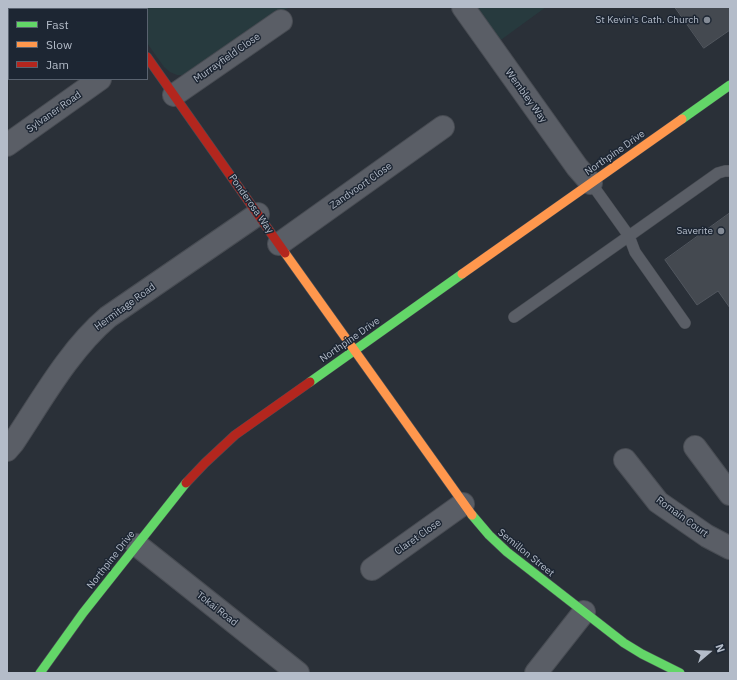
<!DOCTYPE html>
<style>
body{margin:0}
#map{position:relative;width:737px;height:680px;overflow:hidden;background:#2a3038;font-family:"IBM Plex Sans",sans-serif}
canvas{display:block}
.frame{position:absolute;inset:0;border:8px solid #b4bcc9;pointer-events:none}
.legend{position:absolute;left:8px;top:8px;width:140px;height:72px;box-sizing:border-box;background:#1d2633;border:1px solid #59626f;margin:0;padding:5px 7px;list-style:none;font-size:12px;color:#b4bcc9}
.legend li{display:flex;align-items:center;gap:8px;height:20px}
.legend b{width:20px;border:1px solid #59626f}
.north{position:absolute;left:689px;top:632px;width:40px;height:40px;-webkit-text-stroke:3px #1d2633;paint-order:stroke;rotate:71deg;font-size:11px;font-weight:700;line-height:16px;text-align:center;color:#b4bcc9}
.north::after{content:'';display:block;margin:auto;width:14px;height:18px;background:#b4bcc9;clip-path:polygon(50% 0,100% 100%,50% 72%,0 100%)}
</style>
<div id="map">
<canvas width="737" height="680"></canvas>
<div class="frame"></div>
<ul class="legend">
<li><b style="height:5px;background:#63d668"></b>Fast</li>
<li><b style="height:5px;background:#ff974d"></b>Slow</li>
<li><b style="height:5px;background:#b3261e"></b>Jam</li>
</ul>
<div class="north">N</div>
</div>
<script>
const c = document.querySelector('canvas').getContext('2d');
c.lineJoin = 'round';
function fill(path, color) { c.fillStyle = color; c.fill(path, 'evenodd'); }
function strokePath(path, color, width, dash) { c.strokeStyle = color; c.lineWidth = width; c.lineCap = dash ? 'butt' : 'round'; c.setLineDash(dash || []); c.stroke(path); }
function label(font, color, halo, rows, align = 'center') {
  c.font = font + ' "IBM Plex Sans",sans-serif'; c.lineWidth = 3; c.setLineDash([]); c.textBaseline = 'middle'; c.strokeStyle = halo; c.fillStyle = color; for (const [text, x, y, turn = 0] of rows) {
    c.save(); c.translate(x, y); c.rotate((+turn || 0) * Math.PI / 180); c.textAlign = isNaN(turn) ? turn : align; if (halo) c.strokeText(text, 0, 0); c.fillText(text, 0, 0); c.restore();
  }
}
fill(new Path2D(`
 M121,7H291L286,9L194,72L183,75H177L170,72L164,67L147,43V9H123Z
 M473,7H546L498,42Z`), '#273a3e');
const building = new Path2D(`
 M675,7H730V30L704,48Z
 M730,213V308L718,291L697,305L665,260Z`);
fill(building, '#444950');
strokePath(building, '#52575f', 1);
const lane = new Path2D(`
 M591,183L629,236L718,173L725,171H730
 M514,317L629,236L635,252L685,323`);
const street = new Path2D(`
 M112,7L113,9
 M463,7L577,167L591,183
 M174,95L281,21
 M7,145L100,79
 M279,244L443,127
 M695,447L730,494
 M7,450L13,443C41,401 69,350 108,317L258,214
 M625,460L658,502L707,536L730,548
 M137,545L298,673
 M372,569L463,504
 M536,673L584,612`);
const fast = new Path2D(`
 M682,119L730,85
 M310,382L462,274
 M472,515L489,535L507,552L624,643L642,654L680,673
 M40,673L83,613L186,483`);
const slow = new Path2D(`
 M285,253L472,515
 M462,274L682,119`);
const jam = new Path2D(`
 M147,57L285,253
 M186,483L205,463L235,435L310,382`);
strokePath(lane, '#484c53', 12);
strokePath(street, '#484c53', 24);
strokePath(fast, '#484c53', 10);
strokePath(slow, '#484c53', 10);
strokePath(jam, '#484c53', 10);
strokePath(lane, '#5a5e66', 11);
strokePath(street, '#5a5e66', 22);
strokePath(fast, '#63d668', 9);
strokePath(slow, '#ff974d', 9);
strokePath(jam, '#b3261e', 9);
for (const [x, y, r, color] of [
 [707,20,4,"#848b96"],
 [721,231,4,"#848b96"]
]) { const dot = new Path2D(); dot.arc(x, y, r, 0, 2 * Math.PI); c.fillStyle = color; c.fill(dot); strokePath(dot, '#1d2633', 1.5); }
label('10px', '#b4bcc9', '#1d2633', [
 ["St Kevin's Cath. Church",699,20],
 ["Saverite",713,231]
], 'right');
label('10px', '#b4bcc9', '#1d2633', [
 ["Murrayfield Close",227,58,-35],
 ["Wembley Way",526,96,54],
 ["Sylvaner Road",54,112,-35],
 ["Northpine Drive",615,153,-35],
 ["Zandvoort Close",361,186,-35],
 ["Ponderosa Way",251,204,55],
 ["Hermitage Road",125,307,-36],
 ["Northpine Drive",350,340,-35],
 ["Romain Court",682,517,36],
 ["Claret Close",418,537,-35],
 ["Semillon Street",526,553,39],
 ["Northpine Drive",111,560,-52],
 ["Tokai Road",217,609,38]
]);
</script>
